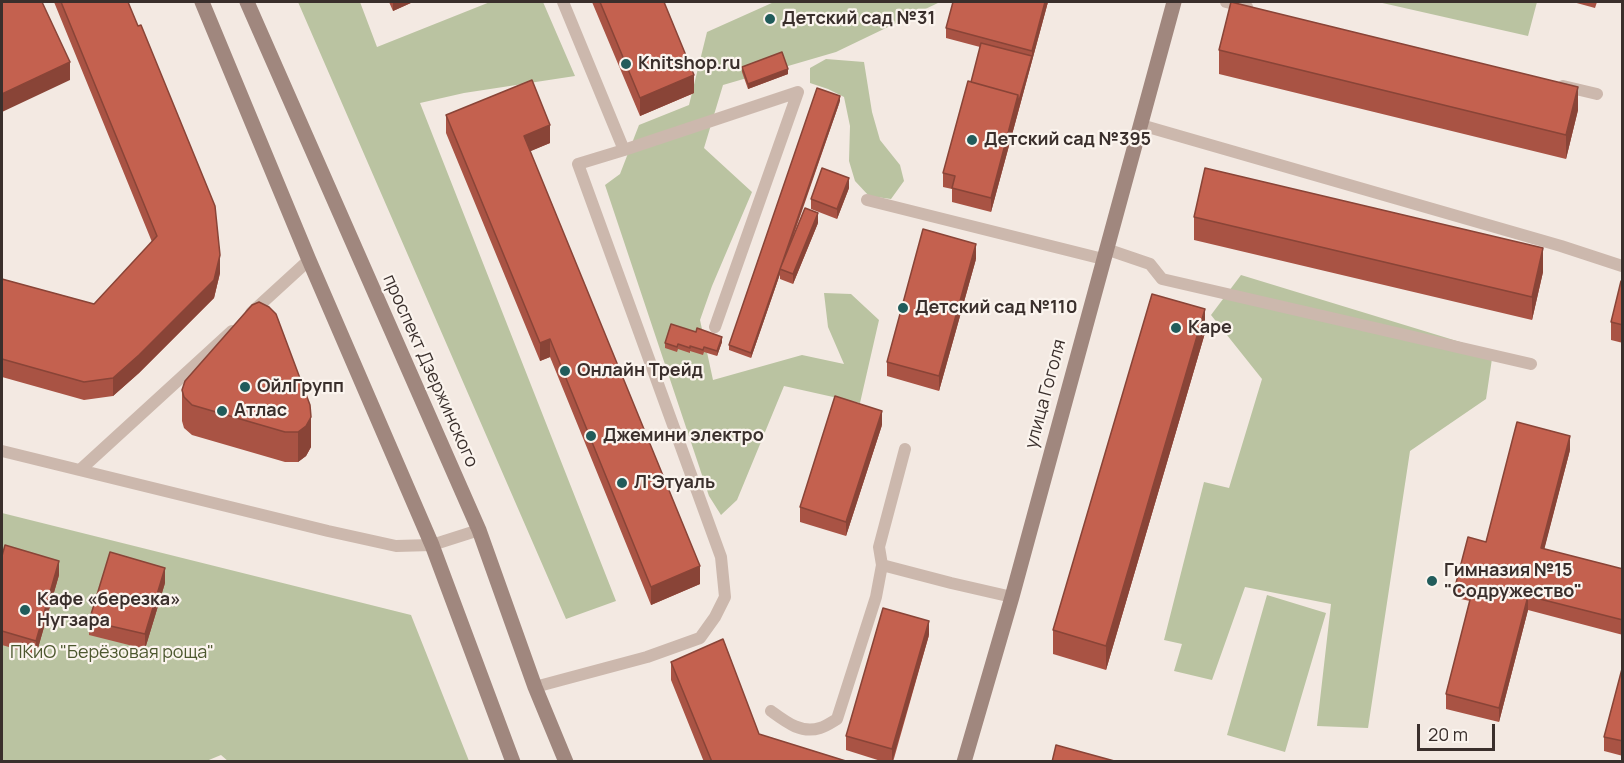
<!DOCTYPE html>
<meta charset="utf-8">
<style>
body{margin:0}
#map{position:relative;width:1624px;height:763px;overflow:hidden;background:#f3e9e2;font-family:Manrope,sans-serif}
canvas{display:block}
.frame{position:absolute;inset:0;border:3px solid #3a2f2c;pointer-events:none}
.scale{position:absolute;left:1417px;top:724px;width:78px;height:27px;box-sizing:border-box;border:3px solid #3a2f2c;border-top:0;padding-left:8px;font-size:18px;line-height:21px;white-space:nowrap;color:#3a2f2c;-webkit-text-stroke:4px #fbf4ee;paint-order:stroke}
</style>
<div id="map">
<canvas width="1624" height="763"></canvas>
<div class="frame"></div>
<div class="scale">20 m</div>
</div>
<script>
const c = document.querySelector('canvas').getContext('2d');
c.lineJoin = 'round';
function fill(path, color) { c.fillStyle = color; c.fill(path, 'evenodd'); }
function strokePath(path, color, width, dash) { c.strokeStyle = color; c.lineWidth = width; c.lineCap = dash ? 'butt' : 'round'; c.setLineDash(dash || []); c.stroke(path); }
function label(font, color, halo, rows, align = 'center') {
  c.font = font + ' Manrope,sans-serif'; c.lineWidth = 4.5; c.setLineDash([]); c.textBaseline = 'middle'; c.strokeStyle = halo; c.fillStyle = color; for (const [text, x, y, turn = 0] of rows) {
    c.save(); c.translate(x, y); c.rotate((+turn || 0) * Math.PI / 180); c.textAlign = isNaN(turn) ? turn : align; if (halo) c.strokeText(text, 0, 0); c.fillText(text, 0, 0); c.restore();
  }
}
fill(new Path2D(`
 M298,2H360L377,47L490,2H543L575,76L464,93L420,103L616,601L566,619Z
 M774,2H940L836,52L723,85L704,148L752,192L712,286L700,320L713,380L802,355L844,364L828,327L824,293L851,294L879,320L860,403L784,386L737,500L721,515L709,496L605,185L620,174L639,125L689,105L707,32Z
 M1378,2H1537L1528,36Z
 M826,59L864,62L872,112L880,140L900,165L904,181L891,199L869,196L855,181L849,161L850,126L844,97L828,89L810,83V68Z
 M1241,275L1493,352L1486,399L1410,451L1368,728L1317,726L1331,604L1245,587L1212,680L1174,671L1182,644L1164,640L1204,482L1229,488L1262,379L1211,315Z
 M2,513L411,615L469,761L229,762L221,755L204,762L2,761Z
 M1267,595L1326,613L1285,752L1227,735Z`), '#bac3a1');
strokePath(new Path2D(`
 M1226,2L1247,7
 M1563,86L1597,94
 M1141,125L1561,246L1622,266
 M624,150L798,92L715,327
 M867,200L1103,259
 M1106,249L1150,264L1162,279L1531,364
 M251,313L309,260
 M2,451L328,531L396,546L432,545L479,530
 M80,470L232,331
 M882,565L951,583L1012,597
 M535,687L647,657L700,638L715,617L725,597L721,557L578,164L624,150L563,2
 M771,711C786,722 801,734 820,728C826,726 832,722 837,719L876,597L882,565L879,547L905,449`), '#ccb8ad', 12);
strokePath(new Path2D(`
 M202,2L309,260L432,545L513,762
 M247,2L479,530L535,687L566,762
 M964,762L1012,597L1174,2`), '#a0877e', 15);
fill(new Path2D(`
 M54,2H128L220,273L214,298L139,373L113,396L84,400L2,377V279L94,304L152,242Z
 M389,2H413L393,11Z
 M592,2H664L694,93L640,116Z
 M953,2H1048L991,212L952,202V189L943,187V173L971,82L980,47L946,38V28Z
 M1573,2H1597L1595,8Z
 M1219,50L1578,110L1566,159L1219,74Z
 M742,67L788,74L748,89L742,72Z
 M840,101L792,240L818,223L793,284L780,279V274L751,358L729,350V345Z
 M446,115L550,143L530,151L700,584L651,605L550,357L540,361L446,133Z
 M849,188L837,219L811,209V199Z
 M1194,217L1543,272L1532,320L1194,240Z
 M976,259L939,391L887,376V362Z
 M1623,281V343L1611,340V322Z
 M252,305L311,447L306,456L298,462H285L192,435L184,428L182,421V390Z
 M1205,333L1106,670L1053,654V630Z
 M722,342L717,356L704,352L703,355L690,351V353L678,349L677,352L665,348V343Z
 M882,425L846,536L800,522V507Z
 M1570,450L1544,549L1623,569V635L1528,610L1499,722L1446,709V694L1470,601L1456,598V583L1486,542Z
 M2,556L59,575L36,655L2,645Z
 M165,583L145,649L89,635V621Z
 M929,635L893,762H884L846,750V736Z
 M671,662L759,734L849,762H704L671,680Z
 M1623,665V756L1604,751V737Z`), '#a95344');
fill(new Path2D(`
 M393,2H413L393,11Z
 M1045,2H1048L991,212V198L1018,95L1032,56V51Z
 M70,62V80L2,112V94Z
 M788,69V74L748,89V84Z
 M694,75V93L640,116V98Z
 M1578,87V110L1566,159V135Z
 M840,96V101L781,269H780Z
 M550,125V143L524,154V136Z
 M849,178V188L837,219V209Z
 M818,213V223L793,284V274Z
 M976,244V259L939,391V376Z
 M1543,248V272L1532,320V297Z
 M220,255V273L214,298L139,373L113,396V378Z
 M780,269V274L751,358V353Z
 M1205,309V333L1106,670V646Z
 M722,337V342L717,356V351Z
 M550,339V357L540,361V343Z
 M882,411V425L846,536V522Z
 M311,417V447L306,456L298,462V432Z
 M1570,436V450L1541,562V548Z
 M59,561V575L36,655V641Z
 M700,566V584L651,605V587Z
 M165,568V583L145,649V634Z
 M1528,596V610L1499,722V708Z
 M929,621V635L892,762V749Z`), '#894437');
const building = new Path2D(`
 M2,2H42L70,62L2,94Z
 M61,2H128L138,26L141,25L215,206L220,255L214,280L139,355L113,378L84,382L2,359V279L94,304L157,236Z
 M600,2H664L694,75L640,98Z
 M953,2H1045L1032,51L946,28Z
 M1231,2L1578,87L1566,135L1219,50Z
 M981,43L1032,56L1018,104V95L971,82Z
 M782,52L788,69L748,84L742,67Z
 M532,80L550,125L524,136L700,566L651,587L550,339L540,343L446,115Z
 M968,81L1018,95L991,198L952,188L955,176L943,173Z
 M817,88L840,96L751,353L729,345Z
 M822,168L849,178L837,209L811,199Z
 M1205,168L1543,248L1532,297L1194,217Z
 M805,208L818,213L793,274L780,269Z
 M923,229L976,244L939,376L887,362Z
 M1621,281H1623V325L1611,322Z
 M1152,294L1205,309L1106,646L1053,630Z
 M259,302L269,307L276,314L310,405L311,417L306,426L298,432H285L192,405L184,397L182,390L185,381L252,305Z
 M671,324L696,332L697,328L722,337L717,351L704,347L703,350L690,346V348L678,344L677,347L665,343Z
 M835,396L882,411L846,522L800,507Z
 M1517,422L1570,436L1541,548L1623,569V620L1528,596L1499,708L1446,694L1473,588L1456,583L1468,537L1486,542Z
 M5,545L59,561L36,641L2,631V556Z
 M110,552L165,568L145,634L89,621Z
 M883,608L929,621L892,749L846,736Z
 M723,639L759,734L849,762H712L671,662Z
 M1623,665V741L1604,737Z
 M1056,745L1118,762H1052Z`);
fill(building, '#c4614f');
strokePath(building, '#894437', 1.5);
for (const [x, y, r, color] of [
 [770,19,6,"#215c5b"],
 [626,64,6,"#215c5b"],
 [972,140,6,"#215c5b"],
 [903,308,6,"#215c5b"],
 [1176,328,6,"#215c5b"],
 [565,371,6,"#215c5b"],
 [245,387,6,"#215c5b"],
 [222,411,6,"#215c5b"],
 [591,436,6,"#215c5b"],
 [622,483,6,"#215c5b"],
 [1432,581,6,"#215c5b"],
 [25,610,6,"#215c5b"]
]) { const dot = new Path2D(); dot.arc(x, y, r, 0, 2 * Math.PI); c.fillStyle = color; c.fill(dot); strokePath(dot, '#fbf4ee', 2); }
label('bold 18px', '#3a2f2c', '#fbf4ee', [
 ["Детский сад №31",782,19],
 ["Knitshop.ru",638,64],
 ["Детский сад №395",984,140],
 ["Детский сад №110",915,308],
 ["Каре",1188,328],
 ["Онлайн Трейд",577,371],
 ["ОйлГрупп",257,387],
 ["Атлас",234,411],
 ["Джемини электро",603,436],
 ["Л'Этуаль",634,483],
 ["Гимназия №15",1444,571],
 ["\"Содружество\"",1444,592],
 ["Кафе «березка»",37,600],
 ["Нугзара",37,621]
], 'left');
label('18px', '#3a2f2c', '#fbf4ee', [
 ["проспект Дзержинского",430,371,66],
 ["улица Гоголя",1046,394,-75]
]);
label('18px', '#4d582f', '#fbf4ee', [
 ["ПКиО \"Берёзовая роща\"",112,653]
]);
</script>
